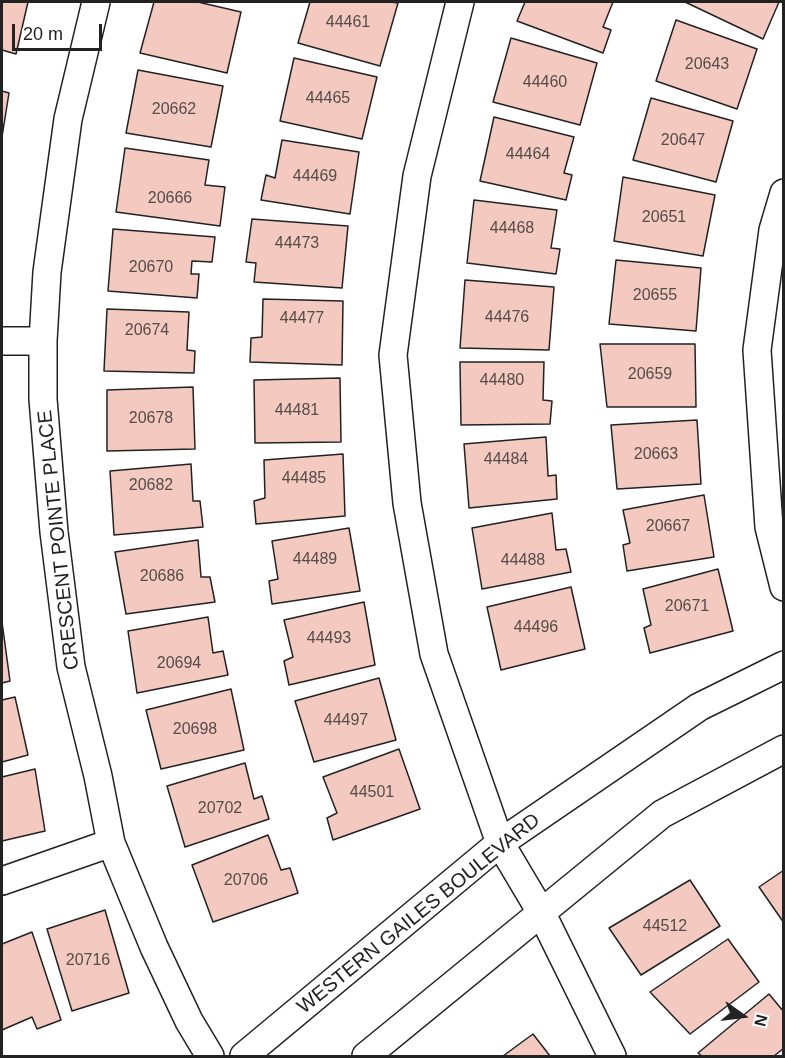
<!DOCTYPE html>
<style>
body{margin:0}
#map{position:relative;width:785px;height:1058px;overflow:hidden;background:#fff;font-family:Arial,sans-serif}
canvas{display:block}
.frame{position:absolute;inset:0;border:3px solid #222;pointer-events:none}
.north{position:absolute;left:713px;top:986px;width:60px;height:60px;-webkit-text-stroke:4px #fff;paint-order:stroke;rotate:104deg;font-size:16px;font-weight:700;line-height:24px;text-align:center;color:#222}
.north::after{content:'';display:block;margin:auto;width:21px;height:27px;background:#222;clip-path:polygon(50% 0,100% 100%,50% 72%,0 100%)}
.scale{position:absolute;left:12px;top:24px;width:90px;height:27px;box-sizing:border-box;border:3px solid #222;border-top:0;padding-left:8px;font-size:18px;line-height:21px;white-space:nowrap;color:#222;-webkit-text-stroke:4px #fff;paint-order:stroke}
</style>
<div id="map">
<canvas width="785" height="1058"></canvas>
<div class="frame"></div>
<div class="north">N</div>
<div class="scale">20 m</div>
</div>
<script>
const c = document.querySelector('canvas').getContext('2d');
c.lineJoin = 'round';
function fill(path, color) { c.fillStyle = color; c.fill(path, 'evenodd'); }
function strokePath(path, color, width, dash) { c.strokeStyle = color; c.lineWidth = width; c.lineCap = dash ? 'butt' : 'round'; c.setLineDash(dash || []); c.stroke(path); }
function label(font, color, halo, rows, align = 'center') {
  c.font = font + ' Arial,sans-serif'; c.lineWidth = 4.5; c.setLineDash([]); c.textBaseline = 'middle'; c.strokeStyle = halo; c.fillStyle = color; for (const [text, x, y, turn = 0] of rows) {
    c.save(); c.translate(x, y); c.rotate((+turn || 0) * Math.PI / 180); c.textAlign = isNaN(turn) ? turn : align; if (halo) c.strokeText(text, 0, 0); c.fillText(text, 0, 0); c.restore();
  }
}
const building = new Path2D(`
 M2,2H28L16,54L2,50Z
 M154,2H198L241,12L227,73L140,53Z
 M310,2H391L398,3L380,66L298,43Z
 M525,2H613L603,27L611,30L603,53L517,21Z
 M685,2H779L763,39Z
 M676,20L757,49L737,109L656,81Z
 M511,38L597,63L580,125L493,102Z
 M294,58L377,77L362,139L280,121Z
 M138,70L223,86L211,147L126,133Z
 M2,91L9,93L2,137Z
 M651,98L733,121L716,182L633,160Z
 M494,117L574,137L564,173L572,175L566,200L480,181Z
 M282,140L359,152L350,214L261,200L266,175L275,178Z
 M125,148L209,160L205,185L225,187L220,226L116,212Z
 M623,177L715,195L703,256L614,241Z
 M474,200L557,210L551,248L560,249L556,274L467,263Z
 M252,219L348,226L342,288L254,282L256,263L246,262Z
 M113,229L215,237L212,262L192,261L191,274H199L197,298L108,291Z
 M616,260L701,268L696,331L609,324Z
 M465,280L554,287L549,350L460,348Z
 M263,299L343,301L342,365L250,362L251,338L262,337Z
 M107,309L189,312L187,350L195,351L194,373L104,371Z
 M600,344H695L696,407H607Z
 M460,362H544L543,400L552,401L550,424L461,425Z
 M340,378L341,442L255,443L254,380Z
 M193,387L195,449L107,451V390Z
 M697,420L701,484L617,489L611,425Z
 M546,437L548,476L556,475L557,499L469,508L464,444Z
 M343,454L345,516L256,524L254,501L265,498L264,460Z
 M191,464L193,501H200L203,527L114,535L110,471Z
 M704,495L714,557L627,571L623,545L630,543L623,510Z
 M552,513L556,550L566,549L571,572L482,589L472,528Z
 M349,528L360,591L272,604L269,581L278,579L272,541Z
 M198,540L201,577H210L215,602L126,614L115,552Z
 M718,569L733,631L650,653L644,628L651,625L643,589Z
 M571,587L585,649L501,670L487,607Z
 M364,602L375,665L289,685L284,661L293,657L284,620Z
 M208,617L213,653L223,651L228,675L137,693L128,631Z
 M2,622L10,681L2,683Z
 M379,678L396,740L314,762L295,701Z
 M231,689L244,750L161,769L146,710Z
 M15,697L28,755L2,762V700Z
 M399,749L420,809L333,840L327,818L337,813L323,777Z
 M245,763L254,799L262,796L269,819L185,847L167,786Z
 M35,769L45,831L2,841V777Z
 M268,835L281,870L290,868L298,893L213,922L192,865Z
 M784,870V923L759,887Z
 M690,880L720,926L641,975L609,928Z
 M105,910L129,993L72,1011L47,929Z
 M32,932L61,1020L37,1029L32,1017L2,1030V944Z
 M728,939L759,982L690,1034L650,992Z
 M769,994L784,1012V1048L774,1056H702L698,1053Z
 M533,1034L550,1056H503Z`);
fill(building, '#f3c9c0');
strokePath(building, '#222', 1.5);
const minor = new Path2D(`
 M96,2L68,119L47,272L43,341V399L54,532L71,667L98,776L111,843L154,947L189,1021L210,1056
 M460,2L417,176L393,355L407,503L434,654L500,843L541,912L612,1056
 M784,193L773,230L757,350L769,527L784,587
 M2,341H43
 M2,881L111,843
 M244,1056L500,843L699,707L784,665
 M366,1056L662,814L784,749`);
strokePath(minor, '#222', 30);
strokePath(minor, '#fff', 27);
label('16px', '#564c4a', null, [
 ["44461",348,23],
 ["20643",707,65],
 ["44460",545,83],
 ["44465",328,99],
 ["20662",174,110],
 ["20647",683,141],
 ["44464",528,155],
 ["44469",315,177],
 ["20666",170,199],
 ["20651",664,218],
 ["44468",512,229],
 ["44473",297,244],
 ["20670",151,268],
 ["20655",655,296],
 ["44476",507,318],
 ["44477",302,319],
 ["20674",147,331],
 ["20659",650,375],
 ["44480",502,381],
 ["44481",297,411],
 ["20678",151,419],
 ["20663",656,455],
 ["44484",506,460],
 ["44485",304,479],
 ["20682",151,486],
 ["20667",668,527],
 ["44489",315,560],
 ["44488",523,561],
 ["20686",162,577],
 ["20671",687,607],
 ["44496",536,628],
 ["44493",329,639],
 ["20694",179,664],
 ["44497",346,721],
 ["20698",195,730],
 ["44501",372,793],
 ["20702",220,809],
 ["20706",246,881],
 ["44512",665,927],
 ["20716",88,961]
]);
label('20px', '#222', '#fff', [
 ["CRESCENT POINTE PLACE",59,540,-96],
 ["WESTERN GAILES BOULEVARD",419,914,-39]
]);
</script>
